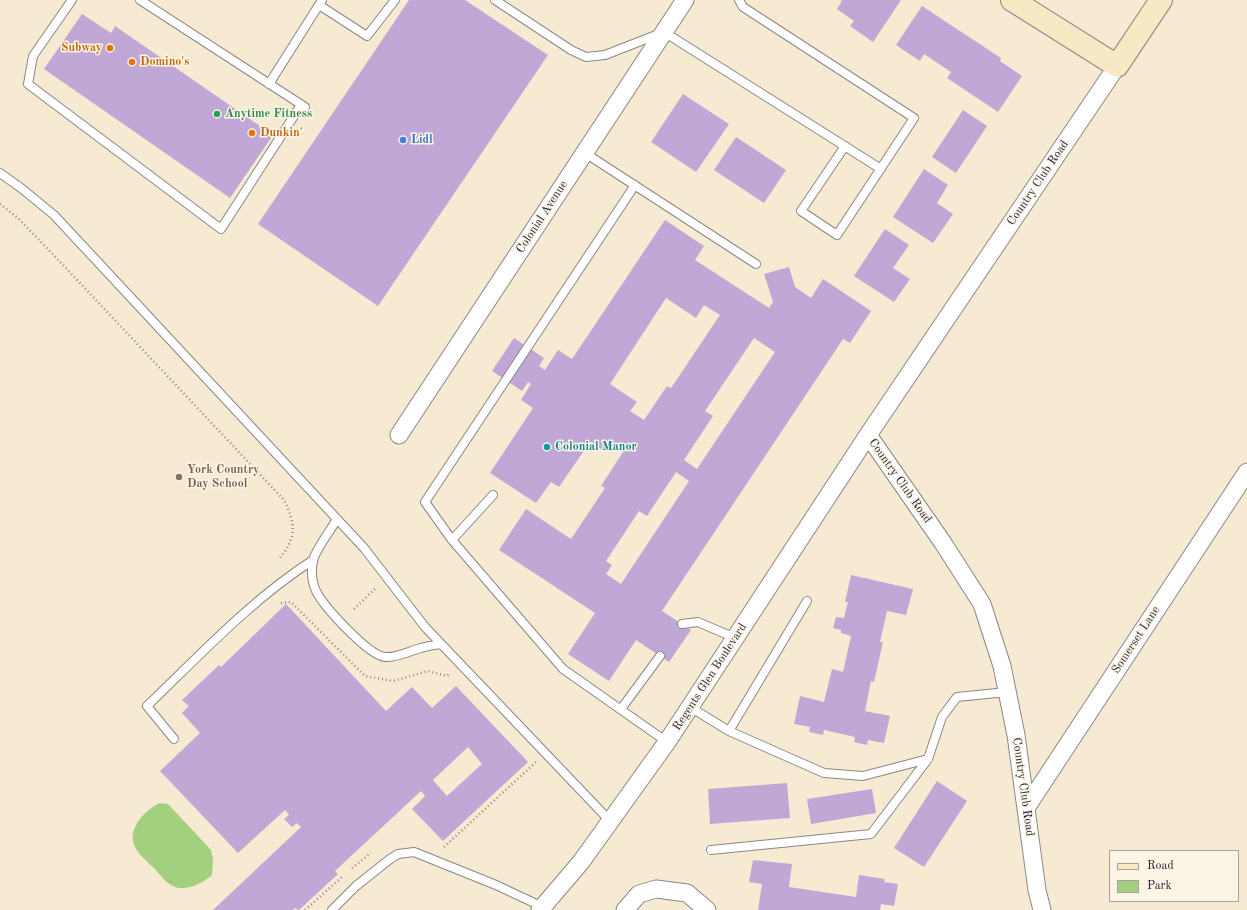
<!DOCTYPE html>
<style>
body{margin:0}
#map{position:relative;width:1247px;height:910px;overflow:hidden;background:#f6ead2;font-family:"Old Standard TT",serif}
canvas{display:block}
.legend{position:absolute;left:1109px;top:850px;width:130px;height:52px;box-sizing:border-box;background:#fcf5e5;border:1px solid #a5a1a1;margin:0;padding:5px 7px;list-style:none;font-size:12px;color:#22223b}
.legend li{display:flex;align-items:center;gap:8px;height:20px}
.legend b{width:20px;border:1px solid #a5a1a1}
</style>
<div id="map">
<canvas width="1247" height="910"></canvas>
<ul class="legend">
<li><b style="height:5px;background:#f7e9c3"></b>Road</li>
<li><b style="height:11px;background:#a2d07e"></b>Park</li>
</ul>
</div>
<script>
const c = document.querySelector('canvas').getContext('2d');
c.lineJoin = 'round';
function fill(path, color) { c.fillStyle = color; c.fill(path, 'evenodd'); }
function strokePath(path, color, width, dash) { c.strokeStyle = color; c.lineWidth = width; c.lineCap = dash ? 'butt' : 'round'; c.setLineDash(dash || []); c.stroke(path); }
function label(font, color, halo, rows, align = 'center') {
  c.font = font + ' "Old Standard TT",serif'; c.lineWidth = 3; c.setLineDash([]); c.textBaseline = 'middle'; c.strokeStyle = halo; c.fillStyle = color; for (const [text, x, y, turn = 0] of rows) {
    c.save(); c.translate(x, y); c.rotate((+turn || 0) * Math.PI / 180); c.textAlign = isNaN(turn) ? turn : align; if (halo) c.strokeText(text, 0, 0); c.fillText(text, 0, 0); c.restore();
  }
}
fill(new Path2D(`
 M160,803L168,804L211,850L213,859L212,875C202,883 192,889 179,888C168,886 162,877 155,869C149,863 139,855 135,847C126,829 146,809 160,803Z`), '#a2d07e');
fill(new Path2D(`
 M409,0H465L548,55L378,306L258,224Z
 M840,0H901L873,42L850,26L854,21L837,9L842,1Z
 M922,6L1001,58L1000,61L1022,76L998,112L947,78L951,72L924,54L920,61L896,45Z
 M82,14L111,33L115,26L273,135L230,198L44,69Z
 M683,94L729,124L696,172L651,142Z
 M963,110L987,126L956,173L932,157Z
 M736,137L786,170L764,203L714,170Z
 M924,169L948,185L937,203L953,214L933,243L893,217Z
 M665,220L704,246L695,260L769,308L773,302L764,274L789,267L795,287L811,298L823,279L871,311L850,343L843,339L662,611L691,630L669,662L636,640L609,681L568,654L595,613L499,550L526,509L571,539L605,488L601,486L623,452L609,443L604,451L590,442L559,487L551,482L536,503L490,473L533,408L521,400L531,384L528,382L522,391L492,371L514,338L544,358L539,366L545,370L558,350L572,359ZM666,298L696,318L704,305L720,315L671,388L667,386L644,420L630,411L637,402L610,384ZM754,338L775,352L697,469L684,460L713,416L705,411ZM676,472L689,481L621,584L606,574L612,565L606,561L639,511L647,516Z
 M885,229L909,245L893,268L910,279L894,302L854,276Z
 M851,575L913,589L906,615L887,611L880,642H883L874,682L871,681L865,711L890,716L884,743L868,740L867,745L854,742L855,737L824,730L823,735L809,732L810,727L794,724L800,696L824,702L832,669L843,672L851,636L841,633V630L833,628L836,617L844,618L848,602H845Z
 M286,604L386,711L412,687L432,708L456,686L528,762L443,841L412,809L425,796L421,791L335,871L338,874L299,910L295,908L293,910H213L301,827L297,823L292,827L284,819L289,815L285,810L238,853L160,771L200,733L182,713L189,706L182,700L219,665L221,667ZM468,747L482,764L447,796L433,780Z
 M937,781L967,801L924,867L894,848Z
 M787,783L790,818L710,824L708,789Z
 M872,789L876,813L811,824L807,799Z
 M753,860L792,864L789,887L856,897L859,875L885,879L884,882L898,884L894,906L881,904L880,910H758L762,884L749,882Z`), '#c1a7d6');
const service = new Path2D(`
 M72,0L33,56L28,84L221,229L301,105
 M140,0L305,107
 M495,0L571,50L586,57L605,55L664,32L881,169
 M739,0L743,7L914,118L837,235L801,211L845,146
 M319,5L367,36L395,0
 M269,84L322,0
 M585,153L756,264
 M0,173L21,188L54,215L364,548L425,627L611,822
 M635,185L425,502L452,540L563,669L667,742
 M337,519C331,530 315,550 313,561C311,571 312,582 316,591C324,607 368,655 385,657C397,658 409,651 421,648C427,646 435,645 441,644
 M452,540L493,495
 M682,624L698,622L735,638
 M690,707L729,731L824,773L863,776L928,759
 M621,709L660,656
 M729,731L807,601
 M174,739L147,706C200,655 251,600 313,560
 M711,850L871,834L928,759L942,717L957,697L1007,692
 M332,910L356,886L390,859L398,854L414,852L496,885L543,907`);
const minor = new Path2D(`
 M399,435L685,0
 M868,435L943,543L982,604L1002,666L1016,735L1037,890L1042,910
 M1026,808L1247,472
 M540,910L581,862L667,742L868,435L1117,66
 M625,910L639,894L656,889L687,893L707,910`);
const secondary = new Path2D(`
 M1012,0L1117,66L1161,0`);
strokePath(service, '#8c8686', 10);
strokePath(minor, '#8c8686', 19);
strokePath(secondary, '#8c8686', 24);
strokePath(new Path2D(`
 M0,204L18,218L63,265L284,500C296,524 297,539 278,560
 M281,603L291,602L365,676L393,681L428,671L447,676L449,674
 M354,609L375,589
 M444,847L536,762
 M352,868L371,853
 M305,910L342,877`), '#8c8686', 2.5, [1, 3]);
strokePath(service, '#fff', 8);
strokePath(minor, '#fff', 17);
strokePath(secondary, '#f7e9c3', 22);
for (const [x, y, r, color] of [
 [110,48,4,"#e8710a"],
 [132,62,4,"#e8710a"],
 [217,114,4,"#2e9e5b"],
 [252,133,4,"#e8710a"],
 [403,140,4,"#3f7fe0"],
 [547,447,4,"#0f9aa8"],
 [179,477,4,"#8d6e63"]
]) { const dot = new Path2D(); dot.arc(x, y, r, 0, 2 * Math.PI); c.fillStyle = color; c.fill(dot); strokePath(dot, '#fcf5e5', 1.5); }
label('bold 12px', '#c56008', '#fcf5e5', [
 ["Subway",102,48,"right"],
 ["Domino's",140,62],
 ["Dunkin'",260,133]
], 'left');
label('bold 12px', '#27864d', '#fcf5e5', [
 ["Anytime Fitness",225,114]
], 'left');
label('bold 12px', '#366cbe', '#fcf5e5', [
 ["Lidl",411,140]
], 'left');
label('12px', '#22223b', '#fcf5e5', [
 ["Country Club Road",1038,183,-56],
 ["Colonial Avenue",542,217,-57],
 ["Country Club Road",900,481,55],
 ["Somerset Lane",1136,640,-57],
 ["Regents Glen Boulevard",710,677,-57],
 ["Country Club Road",1023,787,82]
]);
label('bold 12px', '#0d838f', '#fcf5e5', [
 ["Colonial Manor",555,447]
], 'left');
label('bold 12px', '#785e54', '#fcf5e5', [
 ["York Country",187,470],
 ["Day School",187,484]
], 'left');
</script>
